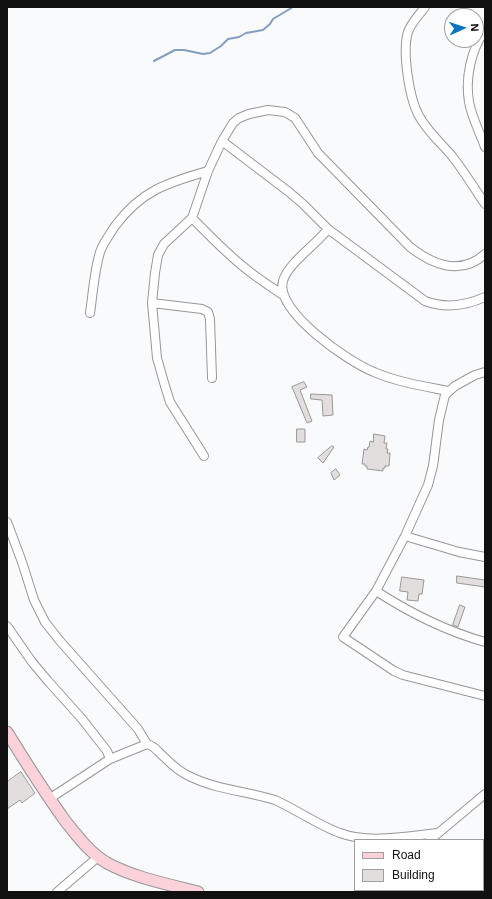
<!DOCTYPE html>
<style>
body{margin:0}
#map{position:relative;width:492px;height:899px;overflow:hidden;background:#f9fafc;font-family:Helvetica,sans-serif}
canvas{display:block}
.frame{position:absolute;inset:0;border:8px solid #101011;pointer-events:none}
.legend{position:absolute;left:354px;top:839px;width:130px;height:52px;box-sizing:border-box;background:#fff;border:1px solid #9f9fa0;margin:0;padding:5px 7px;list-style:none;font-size:12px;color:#101011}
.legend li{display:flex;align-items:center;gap:8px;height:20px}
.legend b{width:20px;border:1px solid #9f9fa0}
.north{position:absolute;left:444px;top:8px;width:40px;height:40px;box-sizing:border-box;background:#fff;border:1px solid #9f9fa0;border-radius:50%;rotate:87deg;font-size:11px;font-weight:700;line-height:16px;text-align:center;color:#101011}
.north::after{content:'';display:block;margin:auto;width:14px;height:18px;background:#0975c0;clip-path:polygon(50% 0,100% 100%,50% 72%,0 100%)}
</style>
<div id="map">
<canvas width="492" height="899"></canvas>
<div class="frame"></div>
<ul class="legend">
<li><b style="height:5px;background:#fbd2d9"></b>Road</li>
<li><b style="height:11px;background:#e1dedd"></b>Building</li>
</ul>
<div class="north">N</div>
</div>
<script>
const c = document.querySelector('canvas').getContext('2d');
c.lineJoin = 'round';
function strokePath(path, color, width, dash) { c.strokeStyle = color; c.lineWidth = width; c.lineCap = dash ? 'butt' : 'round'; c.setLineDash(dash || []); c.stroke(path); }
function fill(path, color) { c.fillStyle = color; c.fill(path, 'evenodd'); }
strokePath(new Path2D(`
 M154,61L175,50H184L203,54L210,53L221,46L228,39L239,37L246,33L263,30L270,24L273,19L293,7`), '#859ebf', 2);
const building = new Path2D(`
 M304,382L307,387L300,390L312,421L307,423L292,387Z
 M311,394L332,395L333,415L323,416L322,400L311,399Z
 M297,429H305V442H297Z
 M374,434L385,436L384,443H387L386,449H388L387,453H390L389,466H385V468H383V471L367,469V466H365V464H362L364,449L367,450L368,447H369L370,441L373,442Z
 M332,446L334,447L323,463L318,458Z
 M336,469L340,475L334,480L331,473Z
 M457,576L485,580V587L457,583Z
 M402,577L424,580L422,594H419L418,601L407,600L408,592L400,591Z
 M460,605L465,607L458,627L453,625Z
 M21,772L35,793L22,803L20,800L7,809V782Z`);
fill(building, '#e1dedd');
strokePath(building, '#9a9796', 1);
const street = new Path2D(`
 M425,7C419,15 411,23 408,32C402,51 409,98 419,116C427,131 441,143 452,156C464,171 474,188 485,204
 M485,30C471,50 465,78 469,102C472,118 480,133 485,147
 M222,141L289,192L303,204L328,229L425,301C446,309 465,306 485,297
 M192,218C209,235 226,253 245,268C257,278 270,286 283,295
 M328,229C316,245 288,263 283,281C274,311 350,363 374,372C397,382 423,386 448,391
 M152,303L202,309L208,312L210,319L212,378
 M90,313C93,293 94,272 100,252C103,243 110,234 115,226C142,190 167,183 208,171
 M485,372L475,375L455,386L445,395L439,420L433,466L428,485L405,536L376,591L343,637L394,671L403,675L485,696
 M204,456L170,402L165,386L157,358L152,303L155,273L158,255L164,244L192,218L208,171L222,141L233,123L239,118L249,114L268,110L285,112L295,118L318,153L410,247C433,265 461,276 485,254
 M7,522L22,562L34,600L45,622L60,641L138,729L147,744
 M405,536L459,552L485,557
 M376,591C410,613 446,631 485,642
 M7,626L32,662L48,681L82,719L107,751L110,759
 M49,799L110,759L147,744C155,746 158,752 164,757C172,765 181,773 191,777C218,790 247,791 275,800C297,810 318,825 340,833C369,844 408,836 438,833
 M430,840L485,794
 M57,892L98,857
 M380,892L381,890`);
const secondary = new Path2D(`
 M7,732C26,763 45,793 66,822C78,837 90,853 107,863C135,878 167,884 198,892`);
strokePath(street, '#97979a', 10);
strokePath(secondary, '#97979a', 13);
strokePath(street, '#fff', 8);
strokePath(secondary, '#fbd2d9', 11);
</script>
